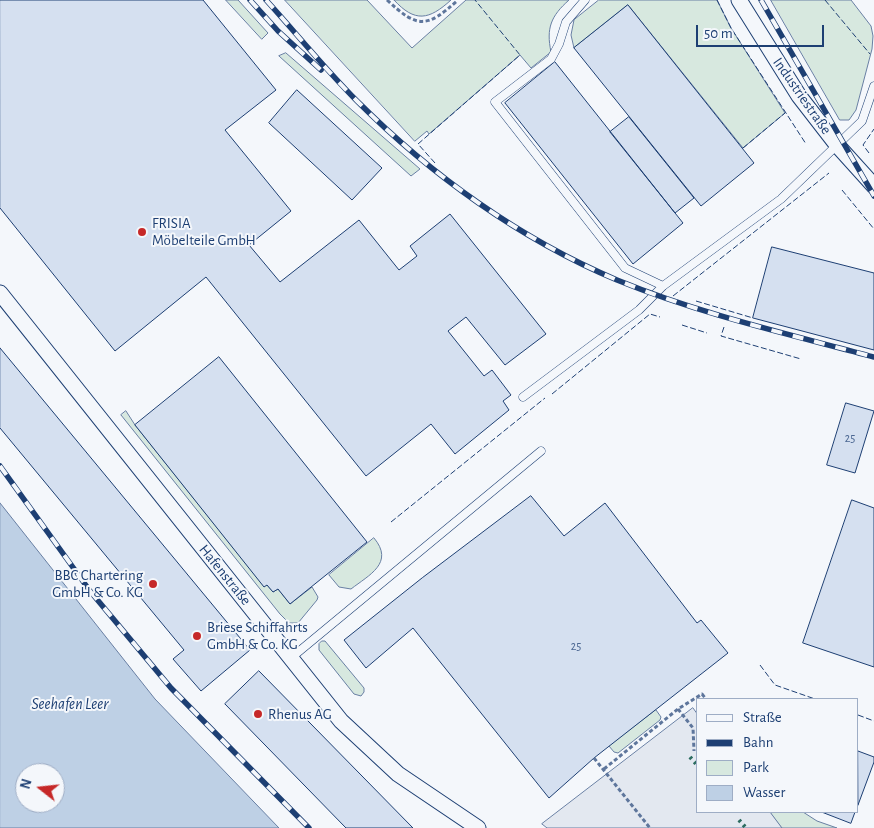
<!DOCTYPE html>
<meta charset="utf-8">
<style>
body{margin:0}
#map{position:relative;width:874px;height:828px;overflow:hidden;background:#f4f7fb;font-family:"Alegreya Sans",sans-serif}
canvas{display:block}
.legend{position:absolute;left:696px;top:698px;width:162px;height:115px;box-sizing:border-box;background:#f4f7fb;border:1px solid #9eadc5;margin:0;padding:6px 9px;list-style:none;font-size:15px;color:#1d3f73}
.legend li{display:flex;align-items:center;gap:10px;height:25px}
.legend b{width:25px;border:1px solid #9eadc5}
.north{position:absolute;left:15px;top:763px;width:50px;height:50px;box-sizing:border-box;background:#f4f7fb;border:1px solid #9eadc5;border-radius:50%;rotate:286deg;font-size:14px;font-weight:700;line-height:20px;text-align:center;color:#1d3f73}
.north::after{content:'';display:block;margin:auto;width:18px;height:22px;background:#c62828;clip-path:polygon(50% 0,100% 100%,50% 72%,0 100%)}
.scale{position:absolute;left:696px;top:25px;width:128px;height:22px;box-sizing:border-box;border:2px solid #1d3f73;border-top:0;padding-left:6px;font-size:15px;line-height:18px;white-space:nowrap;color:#1d3f73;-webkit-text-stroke:4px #f4f7fb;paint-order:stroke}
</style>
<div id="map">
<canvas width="874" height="828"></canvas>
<ul class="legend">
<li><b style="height:6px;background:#f4f7fb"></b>Straße</li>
<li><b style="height:6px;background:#1d3f73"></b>Bahn</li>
<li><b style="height:14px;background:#d7e8df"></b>Park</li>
<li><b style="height:14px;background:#bed0e5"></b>Wasser</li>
</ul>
<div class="north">N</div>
<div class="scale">50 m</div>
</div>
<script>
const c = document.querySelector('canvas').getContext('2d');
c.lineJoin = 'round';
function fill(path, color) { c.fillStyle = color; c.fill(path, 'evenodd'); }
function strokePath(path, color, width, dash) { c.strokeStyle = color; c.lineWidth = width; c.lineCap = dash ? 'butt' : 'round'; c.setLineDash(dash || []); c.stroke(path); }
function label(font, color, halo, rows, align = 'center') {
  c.font = font + ' "Alegreya Sans",sans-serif'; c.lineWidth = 4; c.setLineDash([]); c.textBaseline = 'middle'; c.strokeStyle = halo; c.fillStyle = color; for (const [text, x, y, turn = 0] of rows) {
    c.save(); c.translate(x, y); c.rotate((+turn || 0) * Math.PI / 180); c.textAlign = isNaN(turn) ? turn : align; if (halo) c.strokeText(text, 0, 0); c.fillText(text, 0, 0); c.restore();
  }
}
const green = new Path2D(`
 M226,0H238L268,33L262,39Z
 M285,0H367L412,48L466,0H569C551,16 546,28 551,52L531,68L520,55L429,134L427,131L415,141Z
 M394,0H451C429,20 415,23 394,0Z
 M599,0H717L731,28L785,113L743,148L628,5L574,48L571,35L574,20Z
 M771,0H851L871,26L873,36L872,49L856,110L849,120H840Z
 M286,53L420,169L411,176L279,56Z
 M126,411L135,425L264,586L267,585L273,592L278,589L290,604L312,587L318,597L317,600L298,623H289L280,614L121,415Z
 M374,538C395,563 369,575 351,589L339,587L329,575Z
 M322,641H325L364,688V692L361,696L354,694L319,650V644Z
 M656,710L661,717L660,720L618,753L614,752L609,746Z
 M770,812H803L817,821L837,828H782Z`);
fill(green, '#d7e8df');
strokePath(green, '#687fa3', 1);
const parking = new Path2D(`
 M693,708L698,715V812H770L782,828H547L542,824Z`);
fill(parking, '#e3e8f0');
strokePath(parking, '#687fa3', 1);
const water = new Path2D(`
 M0,503L155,699L279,828H0ZM25,773H55V803H25Z`);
fill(water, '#bed0e5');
strokePath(water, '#687fa3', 1);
const building = new Path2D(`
 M0,0H203L276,90L225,130L291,211L249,245L280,282L359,220L399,270L417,256L410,246L450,214L546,334L505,365L466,317L448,331L484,376L492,370L511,395L503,401L509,410L455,454L431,424L366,476L206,277L115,351L0,208Z
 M628,5L754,163L701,206L574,48Z
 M555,62L683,223L633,264L505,103Z
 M297,90L382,168L352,200L269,123Z
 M629,117L694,198L675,213L610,132Z
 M772,247L874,273V350L753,318Z
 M0,348L250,650L201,691L173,659L184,650L0,428Z
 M219,357L367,542L290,604L278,589L273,592L267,585L264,587L135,425Z
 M846,403L874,411L855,473L827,465Z
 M531,496L564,536L605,503L697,623L701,620L728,653L594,758L549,798L413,628L366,668L344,640L422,578Z
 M852,500L874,508V667L803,643Z
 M259,671L413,828H346L225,704Z
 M858,751L874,757V762L858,805Z
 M822,812H855L851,823Z`);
fill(building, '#d5e0f0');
strokePath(building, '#1d3f73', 1);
const service = new Path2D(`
 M585,0L566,22L559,44L551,59L495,102L625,268L663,286L781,199L862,121L874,86
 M523,397L639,310L663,286
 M291,658L541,451`);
const minor = new Path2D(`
 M739,0L799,96L837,145L874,186
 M0,293L341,721L398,774L478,828`);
strokePath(service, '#1d3f73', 9);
strokePath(minor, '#1d3f73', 17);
strokePath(new Path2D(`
 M387,0C418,29 427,28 458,0
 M678,709L693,728L694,751
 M594,758L650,828
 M604,769L678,709L702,694L706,699`), '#5e769c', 3, [4, 2.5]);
strokePath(service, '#f4f7fb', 8);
strokePath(minor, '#f4f7fb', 15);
const rail = new Path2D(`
 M250,0L278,31L321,70
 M266,0C296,33 325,69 357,101C431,175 520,239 617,280C700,314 788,334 874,357
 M761,0L874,196
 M0,466L90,591L171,688L309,828`);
strokePath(rail, '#1d3f73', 5.5);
strokePath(rail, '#f4f7fb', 4, [11]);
strokePath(new Path2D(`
 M690,757L698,766
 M739,820L746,828`), '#2c6c60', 4, [2.5, 4]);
strokePath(new Path2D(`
 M717,0L731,28L806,144
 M825,0L870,54
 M743,148L785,113
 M869,153L863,145L874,129
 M435,163L418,144L520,55L475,0
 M842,190L874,229
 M673,296L829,173
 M696,301L753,318
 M682,325L707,333
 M724,327L721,336L801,359
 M552,394L650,314L660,317
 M391,522L545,398
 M760,665L775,685L815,699
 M858,715L874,721`), '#1d3f73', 1, [6, 2.5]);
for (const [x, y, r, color] of [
 [142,232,5,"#c62828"],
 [153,584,5,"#c62828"],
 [197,636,5,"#c62828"],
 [258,714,5,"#c62828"]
]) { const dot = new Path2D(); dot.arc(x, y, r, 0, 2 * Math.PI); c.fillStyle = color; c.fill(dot); strokePath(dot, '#f4f7fb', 2); }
label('12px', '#4b6792', null, [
 ["25",850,438],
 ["25",576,646]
]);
label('15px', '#1d3f73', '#f4f7fb', [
 ["Industriestraße",802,96,55],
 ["Hafenstraße",225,575,51]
]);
label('15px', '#1d3f73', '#f4f7fb', [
 ["FRISIA",152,223],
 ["Möbelteile GmbH",152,240],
 ["BBC Chartering",143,575,"right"],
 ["GmbH & Co. KG",143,592,"right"],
 ["Briese Schiffahrts",207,627],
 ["GmbH & Co. KG",207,644],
 ["Rhenus AG",268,714]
], 'left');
label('italic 16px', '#1d3f73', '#f4f7fb', [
 ["Seehafen Leer",70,704]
]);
</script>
